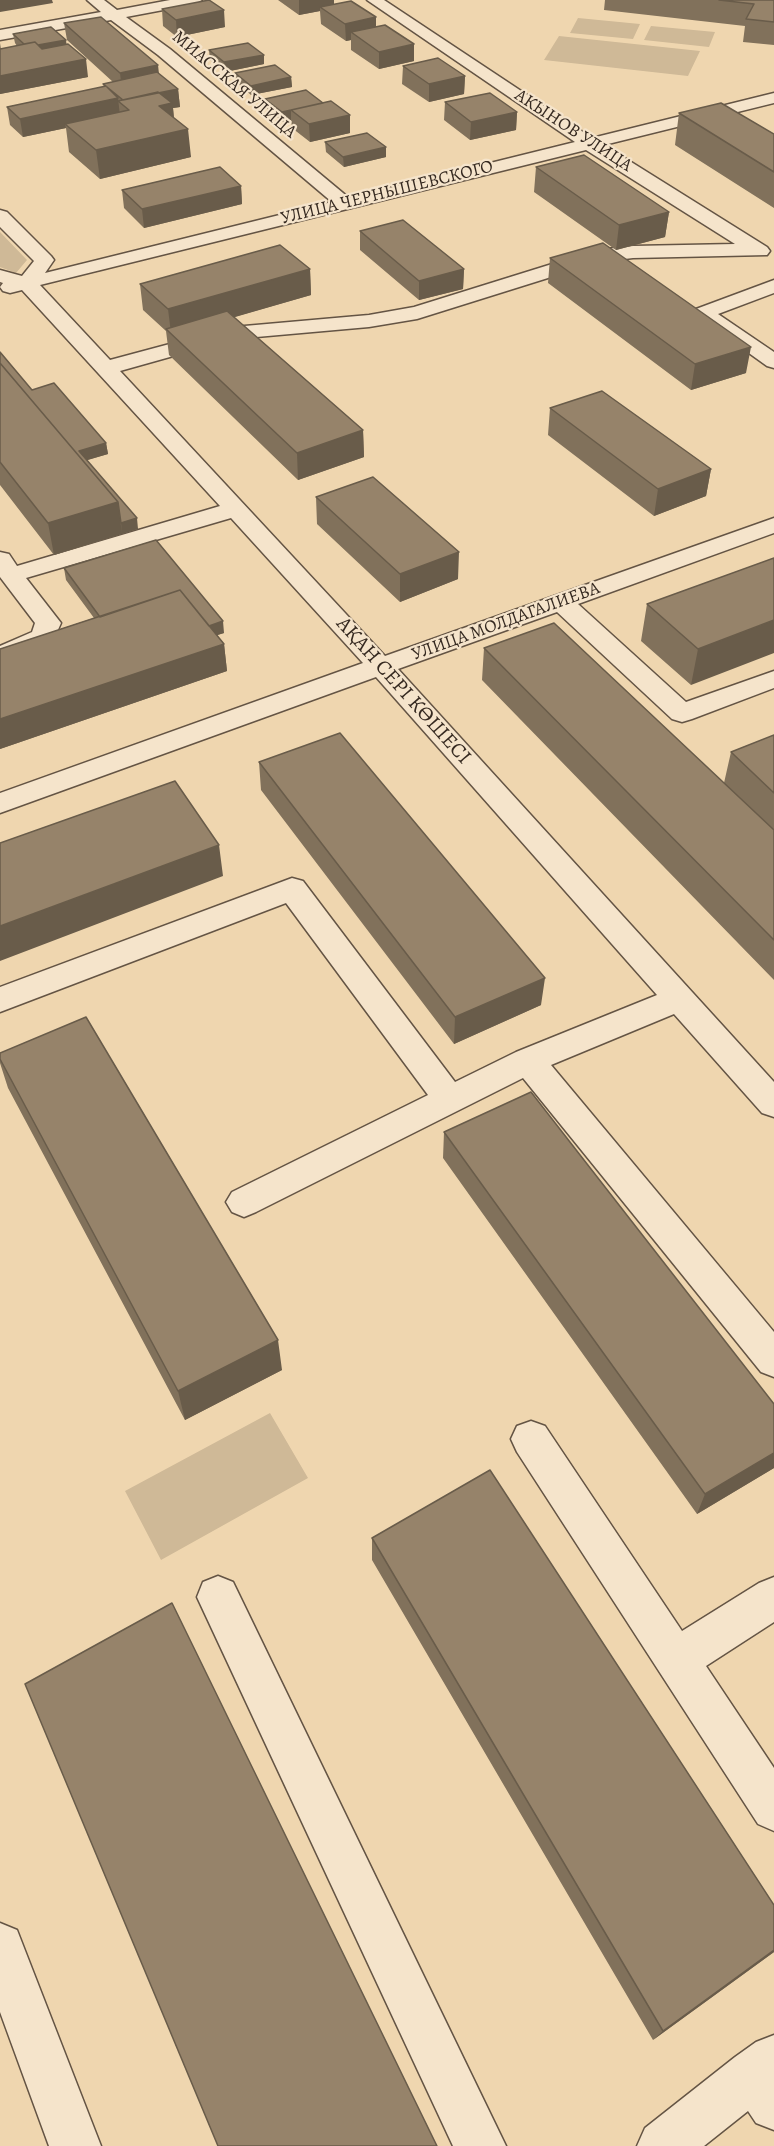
<!DOCTYPE html>
<meta charset="utf-8">
<style>
body{margin:0}
canvas{display:block;background:#efd6af}
</style>
<canvas width="774" height="2146"></canvas>
<script>
const c = document.querySelector('canvas').getContext('2d');
c.lineJoin = 'round';
function fill(path, color) { c.fillStyle = color; c.fill(path, 'evenodd'); }
function strokePath(path, color, width, dash) { c.strokeStyle = color; c.lineWidth = width; c.lineCap = dash ? 'butt' : 'round'; c.setLineDash(dash || []); c.stroke(path); }
function label(font, color, halo, rows, align = 'center') {
  c.font = font + ' Alegreya,serif'; c.lineWidth = 4.5; c.setLineDash([]); c.textBaseline = 'middle'; c.strokeStyle = halo; c.fillStyle = color; for (const [text, x, y, turn = 0] of rows) {
    c.save(); c.translate(x, y); c.rotate((+turn || 0) * Math.PI / 180); c.textAlign = isNaN(turn) ? turn : align; if (halo) c.strokeText(text, 0, 0); c.fillText(text, 0, 0); c.restore();
  }
}
fill(new Path2D(`
 M578,18L640,24L633,39L570,33Z
 M651,26L715,32L709,47L644,40Z
 M559,36L700,51L688,76L544,60Z
 M0,232L27,260L16,273L0,267Z
 M270,1413L308,1478L161,1560L125,1491Z`), '#cfb997');
const minor = new Path2D(`
 M87,0H104L117,10L170,0H202L195,4L126,17L170,49L349,198L575,142L367,0H384L592,138L774,93V103L604,145L767,247L770,251L767,255L633,258L599,262L417,319L369,327L234,339L120,371L385,656L774,518V533L578,604L686,702L774,671V688L692,719L682,722L672,719L557,612L398,669L774,1082V1117L762,1113L674,1014L551,1065L774,1332V1377L761,1372L523,1078L256,1212L244,1217L232,1212L226,1202L232,1192L428,1095L286,903L0,1012V987L292,878L303,881L455,1082L516,1052L657,995L376,677L0,813V793L363,663L231,518L26,578L61,623L52,643L0,663V646L32,632L35,623L0,577V552L9,554L17,566L220,506L22,290L10,293L3,291L0,287L3,283L0,282V270L22,276L34,261L0,227V210L7,212L51,256L54,260L45,273L332,202L158,55L111,20L0,40V30L101,12ZM586,150L735,244L633,246L597,250L414,307L369,315L233,327L110,360L40,285Z
 M774,280V293L718,314L774,352V368L767,366L693,313L696,309Z
 M531,1421L545,1426L682,1631L759,1583L774,1577V1622L706,1666L774,1768V1831L758,1824L517,1452L511,1439L517,1426Z
 M218,1576L233,1582L506,2146H453L197,1597L203,1582Z
 M0,1923L17,1930L101,2146H49L0,2012Z
 M774,2035V2130L756,2123L748,2111L704,2146H637L645,2128L735,2057L756,2042Z`);
strokePath(minor, '#645444', 3);
fill(minor, '#f5e4cb');
fill(new Path2D(`
 M278,0H334V4L376,17V27L414,61L379,69L351,50V40L346,41L321,24L320,11L299,15Z
 M605,0H774V45L743,42L745,26L604,10Z
 M162,9L225,27L177,37L163,26Z
 M64,23L159,74L178,89L180,107L173,108L174,118L191,157L100,179L69,152L66,128L23,137L10,125L7,107L104,87L103,84L113,82L67,40Z
 M13,34L66,44L88,77L0,94V43L1,49L17,46L15,43Z
 M209,50L264,55V64L225,72L210,60Z
 M403,66L465,76L464,94L429,102L402,84Z
 M235,73L291,77L292,87L251,95L236,82Z
 M265,99L350,133L310,142L292,128L291,120L283,122L266,108Z
 M445,102L517,112L516,130L470,140L444,120Z
 M679,113L774,134V208L675,145Z
 M325,142L386,157L344,167L326,152Z
 M536,167L669,212L665,237L616,250L534,192Z
 M241,186L242,204L144,228L124,208L122,190Z
 M360,231L464,269L463,289L419,300L360,250Z
 M550,258L746,373L691,390L548,283Z
 M310,269L311,295L234,317L363,430L364,457L298,480L169,355L166,331L143,310L140,284Z
 M0,352L32,390L106,443L108,454L87,460L138,529L54,555L0,485Z
 M550,408L711,469L706,496L654,516L548,435Z
 M316,497L458,579L400,602L317,524Z
 M774,558L691,685L641,641L647,604Z
 M64,568L224,633L217,635L224,644L227,671L0,749V649L94,618L66,580Z
 M484,648L724,783L731,752L774,735V980L482,680Z
 M259,762L541,1005L454,1044L261,790Z
 M0,1053L282,1370L185,1420L8,1088L0,1063Z
 M444,1132L774,1404V1468L697,1514L443,1158Z
 M372,1538L774,1905V1952L653,2040L372,1560Z`), '#81715b');
fill(new Path2D(`
 M0,0H52L53,3L0,12Z
 M299,0H334V9L320,7V11L299,15Z
 M224,10L225,27L177,37L176,20Z
 M376,17V34L351,32V40L346,41L345,24Z
 M66,40L67,49L29,57L27,47Z
 M414,44V61L379,69V52Z
 M264,55V64L225,72L224,62Z
 M86,59L88,77L0,94V76Z
 M158,65L160,83L122,90L120,73Z
 M465,76L464,94L429,102V84Z
 M291,77L292,87L251,95V86Z
 M178,89L180,107L173,108L175,131L129,110L124,101Z
 M118,98L120,116L65,124L66,128L23,137L20,119Z
 M291,110V120L283,122L282,112Z
 M517,112L516,130L470,140L471,122Z
 M350,115V133L310,142L309,124Z
 M188,129L191,157L100,179L96,150Z
 M386,147V157L344,167L343,157Z
 M241,186L242,204L144,228L142,209Z
 M669,212L665,237L616,250L619,225Z
 M310,269L311,295L173,335L171,333L168,309Z
 M464,269L463,289L419,300V281Z
 M751,347L746,373L691,390L695,364Z
 M363,430L364,457L298,480L297,453Z
 M106,443L108,454L81,462L79,451Z
 M711,469L706,496L654,516L658,489Z
 M118,502L122,534L54,555L48,523Z
 M137,518L138,529L122,534L121,523Z
 M459,552L458,579L400,602V574Z
 M774,620V653L691,685L698,649Z
 M223,621L224,633L202,640L200,629Z
 M224,644L227,671L0,749V719Z
 M219,845L223,876L0,961V926Z
 M545,978L541,1005L454,1044L455,1017Z
 M278,1340L282,1370L185,1420L178,1391Z
 M774,1453V1468L697,1514L705,1494Z
 M774,1950V1952L653,2040L663,2031Z`), '#695c4a');
const building = new Path2D(`
 M209,0L224,10L176,20L162,9Z
 M719,0H774V22L746,19L754,4Z
 M351,1L376,17L345,24L320,7Z
 M101,17L158,65L120,73L64,23Z
 M385,25L414,44L379,52L351,32Z
 M51,27L66,40L38,45L35,42L24,44L13,34Z
 M35,42L42,49L68,44L86,59L0,76V49Z
 M248,43L264,55L224,62L209,50Z
 M438,58L465,76L429,84L403,66Z
 M275,65L291,77L251,86L235,73Z
 M157,72L178,89L123,100L107,87L118,98L20,119L7,107L106,86L103,84Z
 M306,90L323,103L282,112L265,99Z
 M158,92L172,103L159,106L188,129L96,150L65,124L129,110L118,101Z
 M490,93L517,112L471,122L445,102Z
 M331,101L350,115L309,124L291,110Z
 M721,103L774,134V172L679,113Z
 M367,133L386,147L343,157L325,142Z
 M584,155L669,212L619,225L536,167Z
 M220,167L241,186L142,209L122,190Z
 M403,220L464,269L419,281L360,231Z
 M603,243L751,347L695,364L550,258Z
 M280,245L310,269L168,309L140,284Z
 M227,311L363,430L297,453L166,329Z
 M0,352L32,390L54,383L106,443L79,451L137,518L121,523L118,502L0,363Z
 M0,363L118,502L48,523L0,462Z
 M602,391L711,469L658,489L550,408Z
 M373,477L459,552L400,574L316,497Z
 M156,540L223,621L209,626L180,590L100,617L64,568Z
 M774,558V620L698,649L647,604Z
 M180,590L224,644L0,719V649Z
 M554,623L774,830V940L484,648Z
 M340,733L545,978L455,1017L259,762Z
 M774,735V793L731,752Z
 M175,781L219,845L0,926V843Z
 M86,1017L278,1340L178,1391L0,1059V1053Z
 M531,1092L774,1404V1453L705,1494L444,1132Z
 M490,1470L774,1905V1950L663,2031L372,1538Z
 M172,1603L437,2146H218L25,1684Z`);
fill(building, '#96836a');
strokePath(building, '#695c4a', 1.5);
label('18px', '#352920', '#f5e4cb', [
 ["МИАССКАЯ УЛИЦА",234,85,40],
 ["АКЫНОВ УЛИЦА",573,131,33],
 ["УЛИЦА ЧЕРНЫШЕВСКОГО",387,193,-14],
 ["УЛИЦА МОЛДАГАЛИЕВА",506,622,-20]
]);
label('21px', '#352920', '#f5e4cb', [
 ["АҚАН СЕРІ КӨШЕСІ",403,691,48]
]);
</script>
